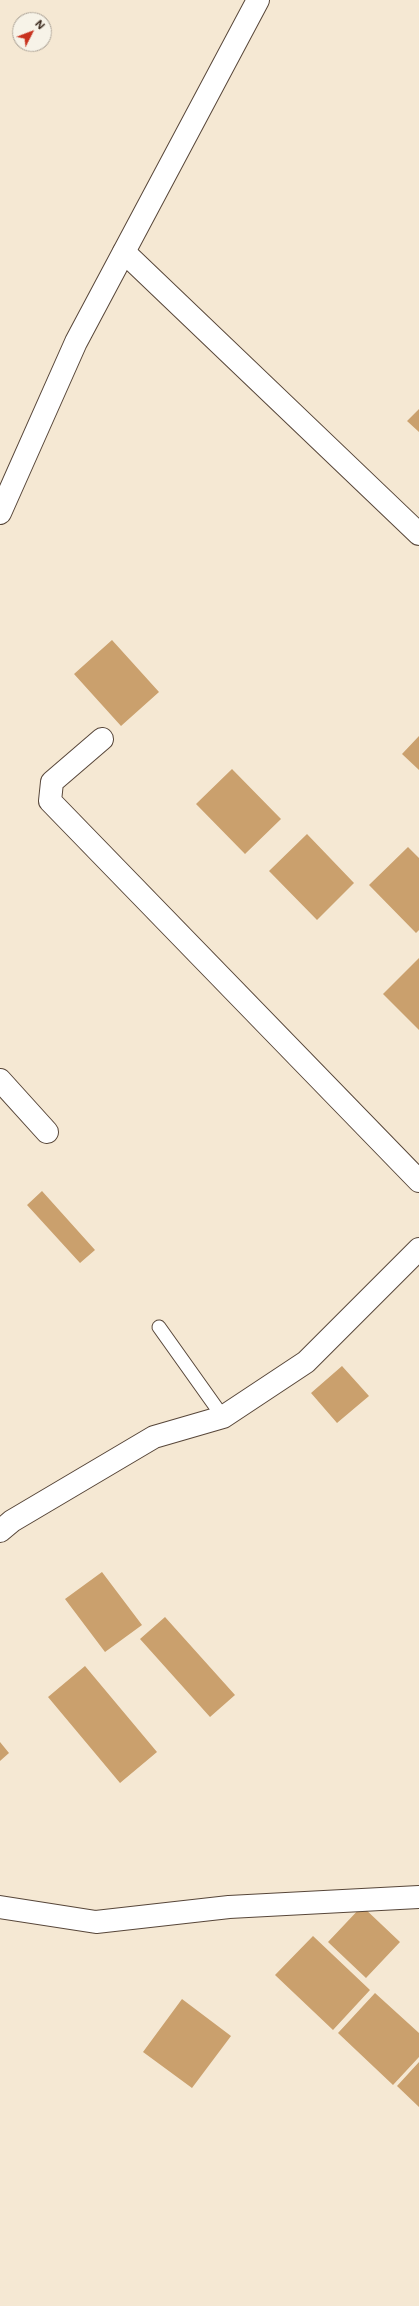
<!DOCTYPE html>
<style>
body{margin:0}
#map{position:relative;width:419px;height:2306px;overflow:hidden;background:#f5e8d3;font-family:Mali,sans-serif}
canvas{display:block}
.north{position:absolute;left:12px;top:12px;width:40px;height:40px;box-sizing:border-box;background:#f7f3e8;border:1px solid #aca397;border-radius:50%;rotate:48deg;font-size:11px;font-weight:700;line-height:16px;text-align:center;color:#3b2a1e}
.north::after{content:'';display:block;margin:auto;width:14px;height:18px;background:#c8321e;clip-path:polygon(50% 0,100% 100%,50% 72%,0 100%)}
</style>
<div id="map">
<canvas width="419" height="2306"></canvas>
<div class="north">N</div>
</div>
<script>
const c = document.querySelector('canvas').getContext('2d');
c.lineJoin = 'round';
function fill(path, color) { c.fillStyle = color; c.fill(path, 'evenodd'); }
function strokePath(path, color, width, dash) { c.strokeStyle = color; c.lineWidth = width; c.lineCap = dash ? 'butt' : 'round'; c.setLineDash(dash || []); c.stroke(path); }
fill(new Path2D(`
 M419,409V432L407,421Z
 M112,640L159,692L121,726L74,674Z
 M419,736V770L402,754Z
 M232,769L281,819L245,854L196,804Z
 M307,834L354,883L317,920L269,871Z
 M408,847L419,858V930L416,933L369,885Z
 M419,958V1030L383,994Z
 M42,1191L95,1250L80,1263L27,1205Z
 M342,1366L369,1396L337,1423L311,1393Z
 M102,1572L142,1625L105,1652L65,1599Z
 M165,1617L235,1695L210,1717L140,1639Z
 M85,1666L157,1752L120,1783L48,1697Z
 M0,1742L9,1753L0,1761Z
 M362,1906L400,1942L366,1978L328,1942Z
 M313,1936L370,1990L333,2030L275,1975Z
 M375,1993L419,2033V2057L393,2085L338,2033Z
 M182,1999L231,2036L192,2088L143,2052Z
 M419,2062V2107L397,2086Z`), '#caa06d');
const service = new Path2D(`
 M159,1327L223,1417`);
const minor = new Path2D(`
 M124,252L419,534
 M102,739L52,782L50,801L419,1181
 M0,1080L47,1132
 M0,1531L12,1521L154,1437L223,1417L306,1362L419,1249
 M0,1907L96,1922L229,1907L419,1897`);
const tertiary = new Path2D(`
 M0,513L76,342L258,0`);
strokePath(service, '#574639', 15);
strokePath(minor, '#574639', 24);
strokePath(tertiary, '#574639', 24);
strokePath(service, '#fff', 13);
strokePath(minor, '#fff', 22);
strokePath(tertiary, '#fff', 22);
</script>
